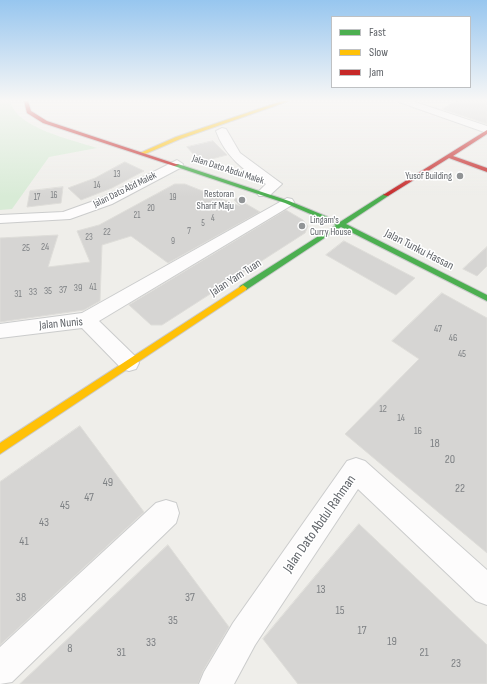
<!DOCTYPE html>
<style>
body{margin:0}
#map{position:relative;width:487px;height:684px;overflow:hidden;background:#efeeea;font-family:"Sofia Sans Condensed",sans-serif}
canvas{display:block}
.legend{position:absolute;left:331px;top:16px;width:140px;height:72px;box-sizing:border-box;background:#fff;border:1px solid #bfc1c3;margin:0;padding:5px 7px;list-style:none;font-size:12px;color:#5f6368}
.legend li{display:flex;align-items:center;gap:8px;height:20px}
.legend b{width:20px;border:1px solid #bfc1c3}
</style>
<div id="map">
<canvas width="487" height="684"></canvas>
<ul class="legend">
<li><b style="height:5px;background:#4caf50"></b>Fast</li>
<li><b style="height:5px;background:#ffc107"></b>Slow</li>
<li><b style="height:5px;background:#c62828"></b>Jam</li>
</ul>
</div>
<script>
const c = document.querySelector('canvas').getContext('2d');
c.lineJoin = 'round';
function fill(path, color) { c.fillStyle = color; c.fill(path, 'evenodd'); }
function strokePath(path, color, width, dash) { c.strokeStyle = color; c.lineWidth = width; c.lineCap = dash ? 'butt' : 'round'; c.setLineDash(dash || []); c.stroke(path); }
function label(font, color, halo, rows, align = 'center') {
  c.font = font + ' "Sofia Sans Condensed",sans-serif'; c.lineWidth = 3; c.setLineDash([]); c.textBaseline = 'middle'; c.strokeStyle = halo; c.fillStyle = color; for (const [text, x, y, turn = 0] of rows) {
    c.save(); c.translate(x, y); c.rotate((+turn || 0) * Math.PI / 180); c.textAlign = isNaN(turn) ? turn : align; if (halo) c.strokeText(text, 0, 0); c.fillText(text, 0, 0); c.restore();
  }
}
fill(new Path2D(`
 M0,101H11C13,127 76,141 97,148L49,157L12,209L0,210Z`), '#d8ebd6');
const building = new Path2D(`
 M457,101H487V124L442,109Z
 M213,141L227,155L200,162L187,147Z
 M125,162L144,171L112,188L81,200L68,188L95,178Z
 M175,184H185L240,206L234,200L236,198L260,212L168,263L131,236L102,245L100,301L84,310L0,322V238L58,235L48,267L90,262L77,231L99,225Z
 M63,187L61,203L27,207L30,191Z
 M286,210L303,220L308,226L305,233L162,325H151L129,305Z
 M344,241L415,278L396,295L326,255Z
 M487,247V266L477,276L463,269Z
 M442,293L487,318V553L345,434L419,359L392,341Z
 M80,426L144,512L0,645V482Z
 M359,524L487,645V684H298L263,639Z
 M168,545L229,627L203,671L198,684H20Z`);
fill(building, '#d6d5d3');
strokePath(building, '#deddd9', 1);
const street = new Path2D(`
 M396,101H412L487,126V133Z
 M222,128L226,129L240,153L282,184L269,196H259L257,193L266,184C244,171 225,156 216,131Z
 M177,160L183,164L182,167L112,204L70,219L0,223V215L63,212L102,198Z
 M287,198L292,199L294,202L292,205L99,321L136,357L139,363L136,369L129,371L122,369L82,328L0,338V324L82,313Z
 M356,458L365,461L487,570V605L476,601L358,489L255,645L234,684H199L204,672L233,623L347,461Z
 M166,500L176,503L179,513L176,523L12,682L0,684V647L156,503Z`);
const fast = new Path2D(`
 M174,164H178L289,201L340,222L384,194H388V196L346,224L487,295V301L341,227L246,290H240L239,288L240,286L336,225L285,203L174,166Z`);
const slow = new Path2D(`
 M282,101H289L180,139L145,154L140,153L176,137Z
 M243,285L247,288L246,290L0,454V443Z`);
const jam = new Path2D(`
 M24,101H28L31,111L47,121L179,165L174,166L43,123L27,113Z
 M487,130V134L453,156L487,168V172L449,158L388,196L383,195Z`);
strokePath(street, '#cbcccc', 2);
strokePath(fast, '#cacacb', 2);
strokePath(slow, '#cacacb', 2);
strokePath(jam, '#cacacb', 2);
fill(street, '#fdfcfc');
fill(fast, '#4caf50');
fill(slow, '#ffc107');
fill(jam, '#c62828');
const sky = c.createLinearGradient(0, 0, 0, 197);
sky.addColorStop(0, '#97c6ef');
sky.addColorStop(0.51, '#f8f7f6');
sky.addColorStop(1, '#f8f7f600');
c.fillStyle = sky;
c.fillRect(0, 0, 487, 197);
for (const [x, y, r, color] of [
 [460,176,4,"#919496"],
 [242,200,4,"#919496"],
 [302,226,4,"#919496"]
]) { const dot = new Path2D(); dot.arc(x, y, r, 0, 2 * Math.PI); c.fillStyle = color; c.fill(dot); strokePath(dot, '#fff', 1.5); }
label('9px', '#7e8184', null, [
 ["13",117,175],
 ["14",97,186],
 ["16",54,196],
 ["17",37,198],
 ["19",173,198],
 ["20",151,209],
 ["21",137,216],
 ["4",213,219],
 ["5",203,224],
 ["7",189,232],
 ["22",107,233],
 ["23",89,238],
 ["9",173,242]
]);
label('10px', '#5f6368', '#fff', [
 ["Jalan Dato Abdul Malek",228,170,18],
 ["Jalan Dato Abd Malek",125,190,-26]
]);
label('10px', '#5f6368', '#fff', [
 ["Yusof Building",452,176],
 ["Restoran",234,194],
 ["Sharif Maju",234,206],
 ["Lingam's",310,220,"left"],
 ["Curry House",310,232,"left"]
], 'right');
label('10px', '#7e8184', null, [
 ["24",45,247],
 ["25",26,248],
 ["41",93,287],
 ["39",78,288],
 ["37",63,290],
 ["35",48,291],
 ["33",33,292],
 ["31",18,294],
 ["47",438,329],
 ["46",453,338],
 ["45",462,354],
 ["12",383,409],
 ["14",401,418],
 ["16",418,431]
]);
label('12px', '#5f6368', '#fff', [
 ["Jalan Tunku Hassan",419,250,27],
 ["Jalan Yam Tuan",236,278,-33],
 ["Jalan Nunis",61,324,-5]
]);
label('12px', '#7e8184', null, [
 ["18",435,444],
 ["20",450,460],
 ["49",108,483],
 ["22",460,489],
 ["47",89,498],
 ["45",65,506],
 ["43",44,523],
 ["41",24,542],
 ["13",321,590],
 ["38",21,598],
 ["37",190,598],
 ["15",340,611],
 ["35",173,621],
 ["17",362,631],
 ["19",392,642],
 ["33",151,643],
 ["8",70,649],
 ["31",121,653],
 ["21",424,653],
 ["23",456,664]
]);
label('14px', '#5f6368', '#fff', [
 ["Jalan Dato Abdul Rahman",320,524,-55]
]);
</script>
